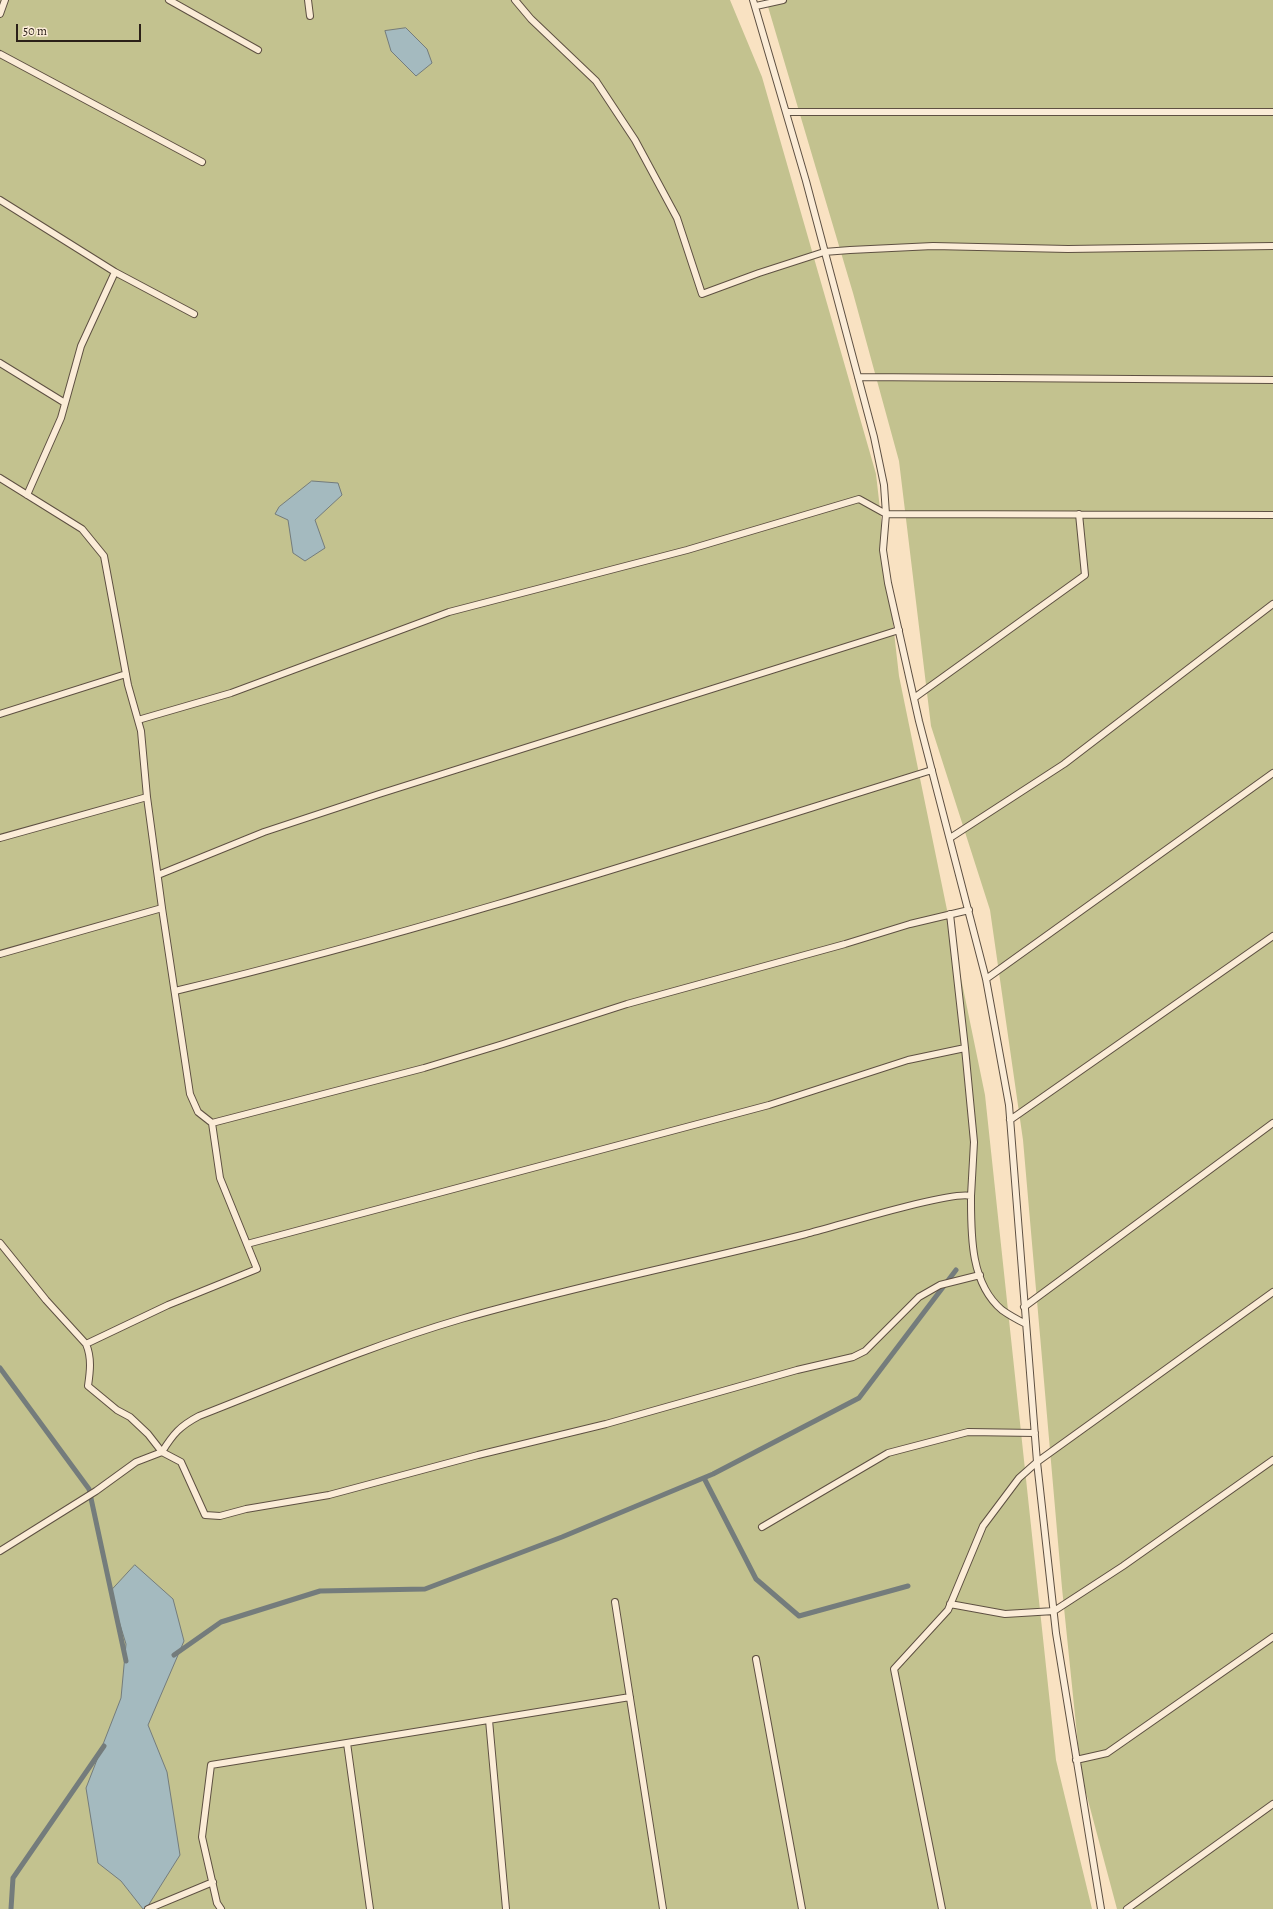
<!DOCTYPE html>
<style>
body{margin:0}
#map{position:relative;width:1273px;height:1909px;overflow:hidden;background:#f9e2c2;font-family:Alegreya,serif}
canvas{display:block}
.scale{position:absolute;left:16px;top:24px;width:125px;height:18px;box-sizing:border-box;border:2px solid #2b2018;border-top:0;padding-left:5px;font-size:12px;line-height:14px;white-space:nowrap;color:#2b2018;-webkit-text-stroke:3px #fbecd7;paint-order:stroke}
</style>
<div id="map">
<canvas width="1273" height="1909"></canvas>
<div class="scale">50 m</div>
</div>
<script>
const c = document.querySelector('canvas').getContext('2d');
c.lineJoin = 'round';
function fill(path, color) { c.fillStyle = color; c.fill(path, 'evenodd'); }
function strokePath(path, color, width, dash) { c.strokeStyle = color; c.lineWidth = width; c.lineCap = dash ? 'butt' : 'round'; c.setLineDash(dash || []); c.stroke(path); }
fill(new Path2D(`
 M0,0H730L762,77L876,474L899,676L985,1095L1056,1760L1092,1909H0Z
 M766,0H1273V1909H1117L1081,1774L1062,1588L1023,1140L990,910L931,726L899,461L853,293Z`), '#c3c28f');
const water = new Path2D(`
 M406,28L427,49L432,63L416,76L391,51L385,31Z
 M312,481L338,483L342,495L315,520L325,548L305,561L293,553L288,520L275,514L279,507Z
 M135,1565L173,1599L184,1641L148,1725L167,1772L180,1855L146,1909H143L121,1881L98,1863L86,1788L121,1698L126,1644L110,1592Z`);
fill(water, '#a4babf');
strokePath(water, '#747c7c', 1);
strokePath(new Path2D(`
 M0,1368L89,1489L126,1661
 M704,1478L756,1579L799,1616L908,1586
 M174,1655L221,1622L320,1591L425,1589L562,1537L713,1474L859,1398L956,1270
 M11,1909L13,1878L104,1746`), '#747c7c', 5);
const lane = new Path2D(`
 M169,0L258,50
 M308,0L310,16
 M515,0L531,19L596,81L635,140L677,218L702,294L759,273L824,252L850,250L933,246L1068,249L1273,246
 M753,0L806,181L874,437L884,485L886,514L883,550L888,583L919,721L986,979L1009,1105L1037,1462L1056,1633L1101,1909
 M756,6L783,0
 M0,14L5,0
 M0,54L202,162
 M786,112H1273
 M0,200L115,272L81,346L61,418L27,495
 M115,272L194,314
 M0,363L65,403
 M858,377L1273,380
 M0,478L82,529L104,556L128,685L141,731L147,797
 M914,698L1085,575L1079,514
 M0,714L126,674
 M138,720L231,693L449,612L687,550L859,499L886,514L1273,515
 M0,838L147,797L162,908
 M950,838L1064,764L1273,604
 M158,875L264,832L379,794L899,630
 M950,914L965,1048
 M0,954L162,908L190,1094L198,1112L212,1123L424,1068L503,1044L627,1004L845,944L910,924L969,910
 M986,979L1273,773
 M175,991C431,930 681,848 932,770
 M1010,1120L1273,936
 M0,1243L46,1300L86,1344C92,1358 90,1372 88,1386L117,1410L130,1417L148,1434L162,1452C173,1434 180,1426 199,1416C286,1382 372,1345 461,1319C575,1286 692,1263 806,1234C834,1227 952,1190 971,1196C971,1234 970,1283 1002,1310C1009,1315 1018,1320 1026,1324
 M247,1244L769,1105L908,1060L965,1048L974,1142L971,1196
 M1024,1307L1273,1123
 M86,1344L168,1305L257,1269L220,1178L212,1123
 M762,1527L888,1453L968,1432L1035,1433
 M0,1551L96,1491L136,1462L162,1452L181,1462L205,1515L220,1516L246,1509L329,1495L478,1455L606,1424L797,1370L853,1357L865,1351L919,1297L940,1285L980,1275
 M615,1602L663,1909
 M950,1604L1005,1614L1054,1611L1123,1566L1273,1460
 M756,1659L802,1909
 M489,1720L506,1909
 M347,1743L370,1909
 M1076,1760L1107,1753L1273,1637
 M148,1909L213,1882
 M221,1909L217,1903L202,1837L211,1765L630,1697
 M942,1909L894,1669L948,1610L983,1526L1019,1478L1037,1462L1273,1292
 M1127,1909L1273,1804`);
strokePath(lane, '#5e5042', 8);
strokePath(lane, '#fbecd7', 6);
</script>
